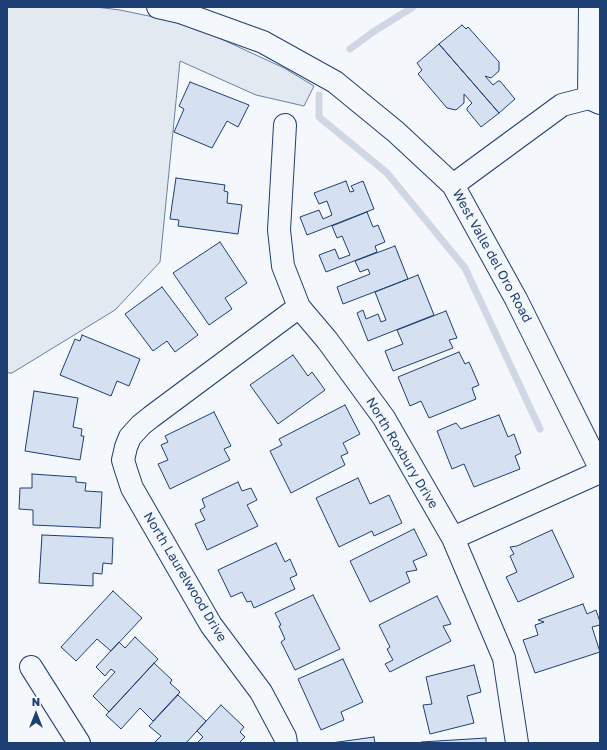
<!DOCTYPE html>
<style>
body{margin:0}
#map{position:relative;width:607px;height:750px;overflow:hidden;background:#f4f7fb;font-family:"Golos Text",sans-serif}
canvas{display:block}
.frame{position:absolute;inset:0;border:8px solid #1d3f73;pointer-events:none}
.north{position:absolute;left:16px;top:694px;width:40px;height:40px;-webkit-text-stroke:3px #f4f7fb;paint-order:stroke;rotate:0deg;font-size:11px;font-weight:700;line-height:16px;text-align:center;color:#1d3f73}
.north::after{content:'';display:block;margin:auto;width:14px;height:18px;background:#1d3f73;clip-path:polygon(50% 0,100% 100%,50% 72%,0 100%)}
</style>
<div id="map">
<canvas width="607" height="750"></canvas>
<div class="frame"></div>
<div class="north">N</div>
</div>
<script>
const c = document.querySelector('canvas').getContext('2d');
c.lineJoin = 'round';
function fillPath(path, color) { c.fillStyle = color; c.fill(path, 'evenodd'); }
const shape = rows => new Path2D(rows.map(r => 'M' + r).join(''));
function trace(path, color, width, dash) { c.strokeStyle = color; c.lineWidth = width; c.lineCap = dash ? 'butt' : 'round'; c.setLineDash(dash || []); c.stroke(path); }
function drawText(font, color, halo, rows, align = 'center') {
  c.font = font + ' "Golos Text",sans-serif'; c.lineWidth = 3; c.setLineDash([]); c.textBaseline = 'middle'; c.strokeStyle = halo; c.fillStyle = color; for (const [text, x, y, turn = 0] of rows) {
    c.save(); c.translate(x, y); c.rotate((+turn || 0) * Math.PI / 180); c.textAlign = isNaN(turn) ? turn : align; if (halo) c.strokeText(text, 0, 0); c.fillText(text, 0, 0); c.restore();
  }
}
const green = shape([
 [7,7,96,7,120,10,173,21,217,37,284,68,314,86,304,106,256,95,180,61,160,262,115,310,12,373,7,373,7,7]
]);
const stream = shape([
 [350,49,373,32,413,7],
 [319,95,319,117,387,173,465,268,540,429]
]);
const building = shape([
 [462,25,466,29,468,27,499,62,499,71,491,78,485,76,493,85,498,81,500,81,515,99,499,113,439,44,462,25],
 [439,44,499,113,481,127,467,110,467,108,472,103,464,94,464,103,456,110,447,108,418,74,422,70,417,63,439,44],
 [190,82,249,105,238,127,227,121,212,148,174,132,184,109,179,106,190,82],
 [176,178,225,185,224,191,228,192,227,203,242,205,238,234,178,226,179,220,170,219,176,178],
 [346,181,350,192,354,191,351,186,363,181,374,209,307,235,300,217,319,210,323,219,332,215,327,201,319,204,314,193,346,181],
 [367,212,373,227,378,225,385,242,375,246,377,252,326,272,319,255,335,249,339,259,350,255,342,236,337,238,332,226,367,212],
 [220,242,247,283,225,298,232,309,209,325,173,273,220,242],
 [395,246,408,279,343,304,337,287,370,274,368,269,360,272,355,261,395,246],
 [418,275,434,315,368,341,357,313,363,310,366,319,378,314,381,322,386,320,375,292,418,275],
 [162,287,198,335,175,352,167,341,153,351,125,314,162,287],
 [446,311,457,338,449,340,453,348,393,371,385,351,403,344,397,330,446,311],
 [82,335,140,359,129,386,117,381,111,396,60,375,75,339,80,341,82,335],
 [459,352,465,364,469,362,479,385,472,388,476,399,429,418,421,401,410,406,398,377,459,352],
 [293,355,308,376,312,372,325,390,278,424,250,385,293,355],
 [34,391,78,398,73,427,82,429,81,436,84,436,80,460,25,451,34,391],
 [345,405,360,434,343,443,348,453,341,456,345,465,291,493,270,451,282,445,279,439,345,405],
 [214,412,231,446,224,449,230,460,170,489,158,464,168,460,161,445,168,442,165,436,214,412],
 [499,415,508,437,514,434,521,453,515,456,520,469,474,487,464,464,452,469,437,431,456,423,461,429,499,415],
 [32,474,76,477,76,482,86,483,85,491,102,492,100,528,33,525,33,510,19,509,20,488,32,488,32,474],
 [358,478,370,504,389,495,402,523,374,536,372,531,339,547,316,498,358,478],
 [238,482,242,491,251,488,257,500,247,505,258,526,207,550,195,524,205,520,200,510,205,507,202,499,238,482],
 [414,529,427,555,413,561,417,570,406,572,410,582,370,602,350,561,414,529],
 [552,530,574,577,518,602,506,577,517,572,510,556,514,554,510,547,517,546,552,530],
 [42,535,113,538,112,564,103,563,102,574,93,573,93,586,39,583,42,535],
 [276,543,285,562,290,559,297,575,290,578,295,589,254,608,251,601,247,602,242,592,231,597,218,570,276,543],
 [113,591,142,618,111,651,97,639,76,661,61,647,113,591],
 [313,595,340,649,295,670,281,642,285,639,279,626,281,625,275,613,313,595],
 [437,596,451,624,443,626,451,641,390,672,385,664,393,660,387,649,390,647,379,625,437,596],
 [583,604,587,614,596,610,600,622,600,625,592,627,600,652,535,673,523,640,538,635,535,625,544,622,538,620,583,604],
 [135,637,158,659,109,712,93,696,115,672,111,669,105,676,96,667,119,642,125,648,135,637],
 [343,659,363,702,341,712,344,720,321,730,298,679,343,659],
 [154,663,172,680,170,683,180,692,153,721,140,708,121,729,106,715,154,663],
 [474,665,481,692,467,696,474,723,430,734,423,705,432,704,426,677,474,665],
 [178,695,206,721,186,743,154,743,161,736,149,726,178,695],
 [221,705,244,727,240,732,245,737,239,743,197,743,203,737,197,731,221,705],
 [374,737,375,743,331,743,374,737],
 [486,738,486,743,421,743,421,742,486,738]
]);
const minor = shape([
 [158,7,180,12,263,42,335,82,396,132,453,185,516,299,600,468],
 [589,98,590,7],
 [285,125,279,230,283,266,299,307,327,340,384,418,453,538,504,658,517,743],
 [453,185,562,105,589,98,600,103],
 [453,538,600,472],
 [31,667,79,743],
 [286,743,285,737,261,692,211,625,132,488,126,470,123,460,126,447,130,437,141,425,151,417,299,307]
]);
const streetNames = [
 ["West Valle del Oro Road",492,256,61],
 ["North Roxbury Drive",402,453,59],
 ["North Laurelwood Drive",185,577,59]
];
fillPath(green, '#e3e9f0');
trace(green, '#687fa3', 1);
trace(stream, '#cfd7e4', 7);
fillPath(building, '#d5e0f0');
trace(building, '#1d3f73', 1);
trace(minor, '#1d3f73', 24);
trace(minor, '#f4f7fb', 22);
drawText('13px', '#1d3f73', '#f4f7fb', streetNames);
</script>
